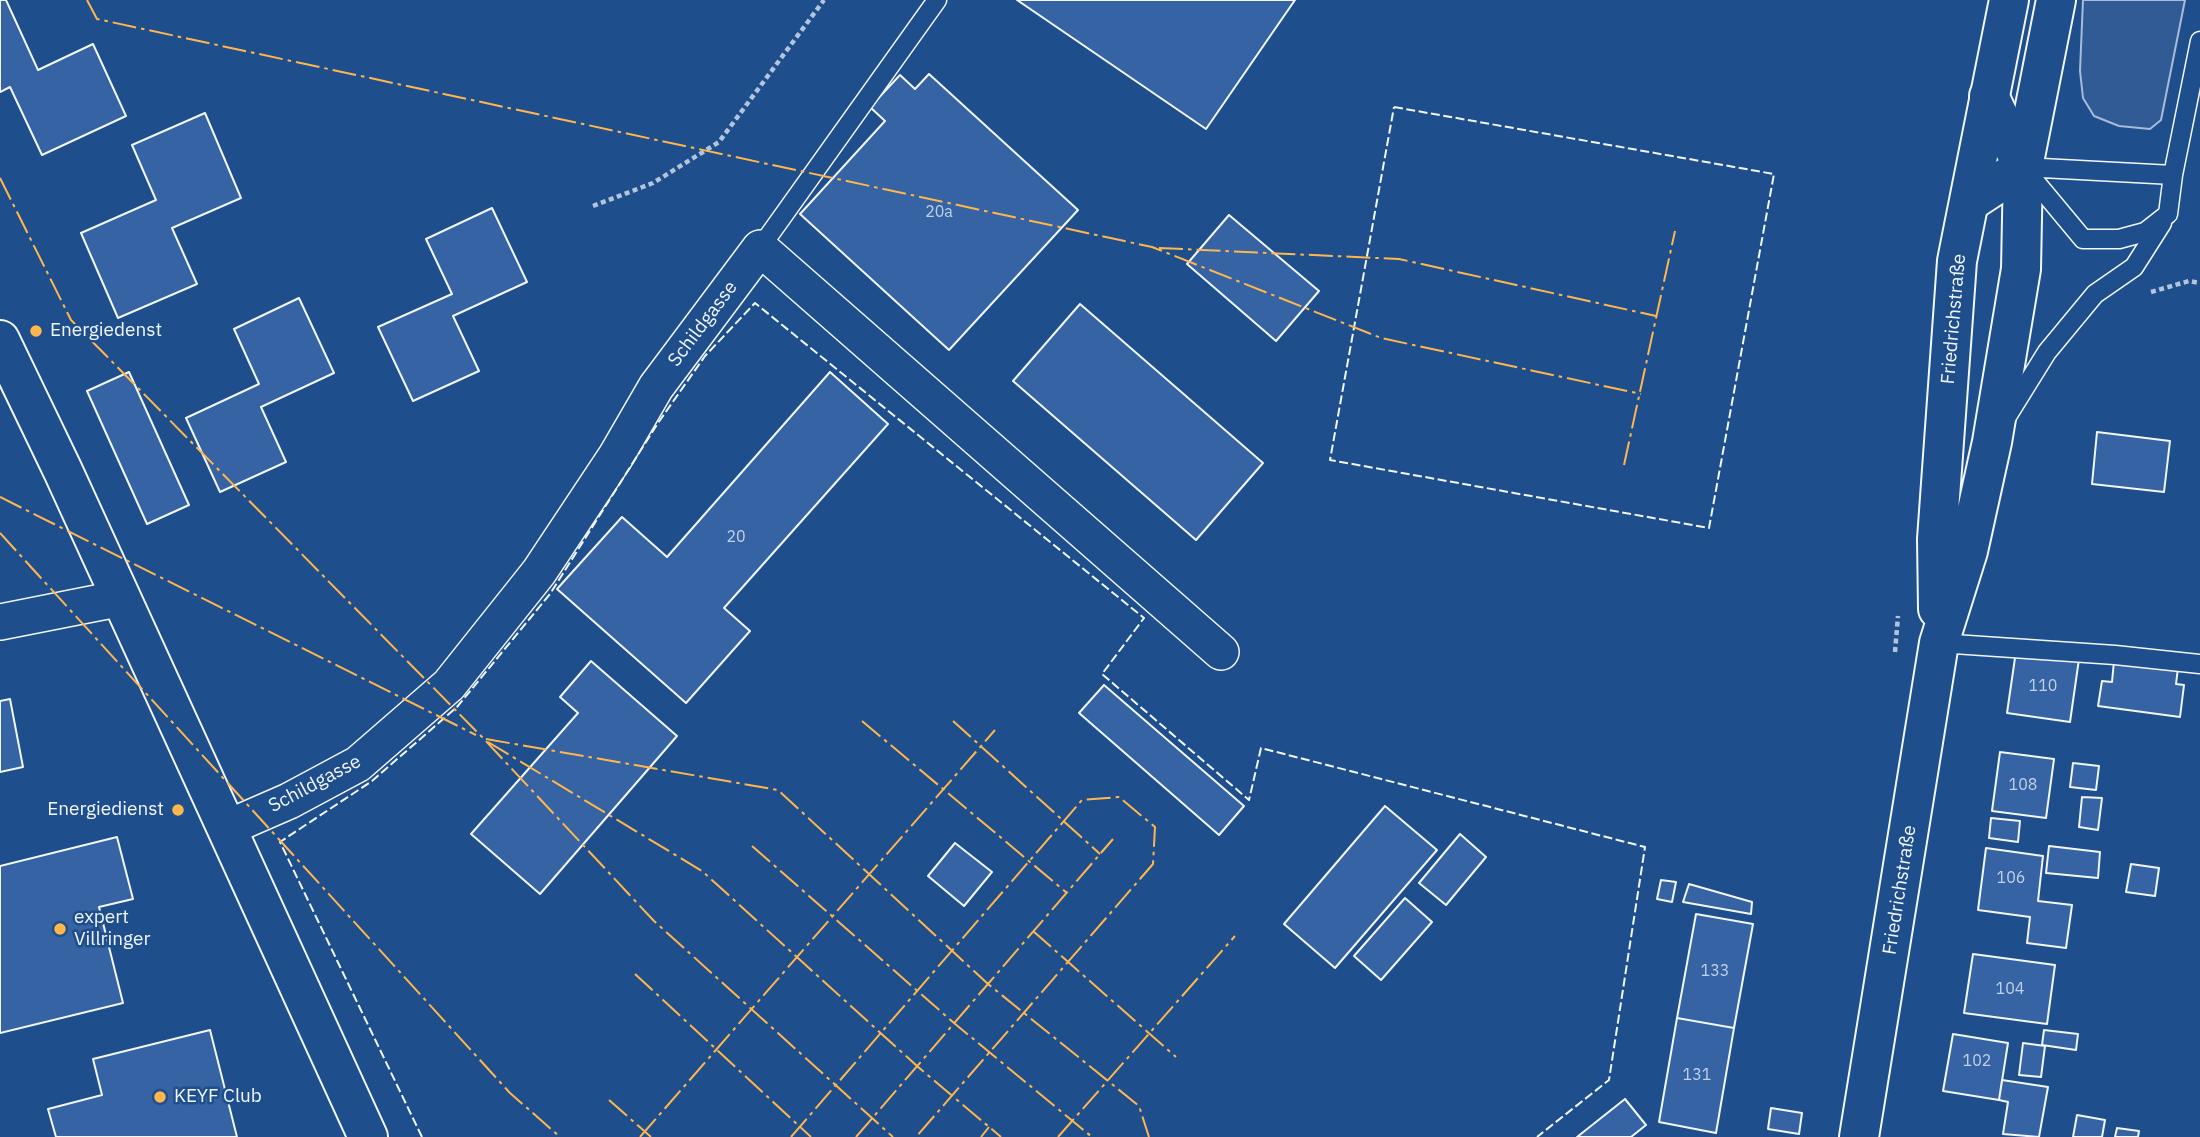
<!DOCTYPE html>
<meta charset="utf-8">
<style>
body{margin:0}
canvas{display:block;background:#1f4e8c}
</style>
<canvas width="2200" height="1137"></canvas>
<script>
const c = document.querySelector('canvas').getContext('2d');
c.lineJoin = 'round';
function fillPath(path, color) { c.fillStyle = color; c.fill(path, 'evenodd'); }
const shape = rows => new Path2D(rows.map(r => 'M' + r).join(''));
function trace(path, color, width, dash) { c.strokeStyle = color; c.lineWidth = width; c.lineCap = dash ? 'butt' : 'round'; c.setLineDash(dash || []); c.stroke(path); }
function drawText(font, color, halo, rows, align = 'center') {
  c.font = font + ' "IBM Plex Sans",sans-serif'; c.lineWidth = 5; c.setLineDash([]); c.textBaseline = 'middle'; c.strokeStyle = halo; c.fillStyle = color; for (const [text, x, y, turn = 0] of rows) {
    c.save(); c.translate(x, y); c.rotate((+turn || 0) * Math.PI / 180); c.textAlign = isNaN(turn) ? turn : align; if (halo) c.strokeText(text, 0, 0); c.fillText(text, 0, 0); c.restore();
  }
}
const built = shape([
 [2083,0,2185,0,2161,120,2150,129,2119,126,2094,116,2083,98,2080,71,2083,0]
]);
const building = shape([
 [0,0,6,0,38,70,93,44,126,116,42,155,10,87,0,92,0,0],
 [1017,0,1295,0,1206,129,1017,0],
 [929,74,1078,210,949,350,800,214,885,121,870,107,900,75,915,89,929,74],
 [205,113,241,198,172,228,197,284,118,318,81,233,156,200,132,145,205,113],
 [492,208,527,282,453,316,479,371,413,401,378,327,452,294,426,239,492,208],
 [1229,215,1319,291,1276,341,1187,264,1229,215],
 [299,298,334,373,261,407,286,462,220,492,186,418,259,384,234,329,299,298],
 [1080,304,1263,463,1196,540,1013,381,1080,304],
 [129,372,189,505,147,524,87,391,129,372],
 [830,372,888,424,724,608,750,631,686,703,557,589,622,517,667,557,830,372],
 [2097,432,2170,441,2164,492,2092,484,2097,432],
 [2016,651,2079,659,2070,722,2007,713,2016,651],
 [591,661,677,736,540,894,471,834,578,713,560,697,591,661],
 [2114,661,2178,668,2176,684,2184,685,2180,717,2098,706,2102,681,2112,682,2114,661],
 [1104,685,1244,806,1219,835,1079,713,1104,685],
 [10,699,23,767,0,772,0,701,10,699],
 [2000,752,2054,759,2046,818,1992,811,2000,752],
 [2073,763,2099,766,2096,790,2070,787,2073,763],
 [2082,797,2102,798,2098,830,2079,827,2082,797],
 [1385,806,1437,850,1335,968,1284,924,1385,806],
 [1991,818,2020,821,2018,842,1989,838,1991,818],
 [1460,834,1486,857,1446,905,1419,883,1460,834],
 [117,837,133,899,99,907,123,1003,0,1033,0,866,117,837],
 [955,843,992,872,964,906,928,876,955,843],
 [2049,846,2100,852,2098,878,2046,873,2049,846],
 [1986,848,2043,856,2038,901,2072,905,2066,948,2027,943,2030,917,1978,910,1986,848],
 [2131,864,2159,868,2155,896,2126,892,2131,864],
 [1661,880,1676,882,1672,902,1657,899,1661,880],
 [1689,884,1752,902,1751,914,1683,902,1689,884],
 [1405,898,1432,922,1381,980,1354,956,1405,898],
 [1696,914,1753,924,1734,1028,1677,1018,1696,914],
 [1973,954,2055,965,2047,1024,1964,1013,1973,954],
 [1677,1018,1734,1028,1716,1133,1659,1122,1677,1018],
 [210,1030,237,1137,56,1137,48,1109,102,1095,93,1059,210,1030],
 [2044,1030,2078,1034,2076,1050,2042,1045,2044,1030],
 [1953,1034,2008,1043,1999,1100,1943,1091,1953,1034],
 [2023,1043,2045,1046,2041,1077,2019,1075,2023,1043],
 [2002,1080,2048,1087,2039,1137,2003,1134,2008,1102,1999,1100,2002,1080],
 [1625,1099,1646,1125,1631,1137,1577,1137,1625,1099],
 [1771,1108,1802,1113,1799,1134,1768,1129,1771,1108],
 [2077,1115,2105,1120,2102,1137,2073,1137,2077,1115],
 [2117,1128,2139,1131,2138,1137,2115,1137,2117,1128]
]);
const path = shape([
 [593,206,653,183,719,142,824,0],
 [2151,292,2189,281,2200,283],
 [1895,652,1898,616]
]);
const lane = shape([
 [2023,167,2173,175],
 [2028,173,2083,239,2119,239,2145,232,2168,214,2173,175,2200,41],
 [760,248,937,0],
 [2006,418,2047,352,2095,294,2134,267,2162,223],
 [1939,643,2115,655,2200,664]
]);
const street = shape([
 [0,622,122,598],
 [227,828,289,801,358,764,449,685,539,572,616,456,656,387,760,248,1221,652]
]);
const secondary = shape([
 [1971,201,2023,167,1989,96],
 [0,340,63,471,368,1137]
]);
const primary = shape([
 [1938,609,1937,539,1957,261,2009,0],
 [1859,1137,1939,643,1968,551,1992,442,2021,269,2023,167,2056,0]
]);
const fence = shape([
 [1394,107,1774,174,1709,528,1330,460,1394,107],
 [422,1137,280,842,372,781,457,707,550,594,658,423,705,356,755,303,1144,618,1102,674,1249,800,1261,748,1645,847,1609,1080,1537,1137]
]);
const power = shape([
 [87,0,97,19,1152,247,1381,338,1641,394],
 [0,178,71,320,483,738,654,921,893,1137],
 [1159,248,1399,259,1656,316],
 [1624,465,1675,231],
 [0,497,476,735],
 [0,533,510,1093,560,1137],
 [862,721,1067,893],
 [953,721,1100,854],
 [486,739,778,790,988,984,1139,1106,1149,1137],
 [488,742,702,871,917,1066,1001,1137],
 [752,846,954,1023,1092,1137],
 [1033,931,1176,1057],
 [635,974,811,1137],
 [609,1100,651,1137],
 [640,1137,995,730],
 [791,1137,1082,800,1119,797,1155,827,1153,864,916,1137],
 [856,1137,1113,839],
 [981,1137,989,1127],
 [1058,1137,1235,936]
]);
const markers = [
 [36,331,7,"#ffb74d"],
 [178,810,7,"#ffb74d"],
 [60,929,7,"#ffb74d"],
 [160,1097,7,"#ffb74d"]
];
const numberNames = [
 ["20a",939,212],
 ["20",736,537],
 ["110",2043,686],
 ["108",2023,785],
 ["106",2011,878],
 ["133",1715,971],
 ["104",2010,989],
 ["102",1977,1061],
 ["131",1697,1075]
];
const streetNames = [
 ["Friedrichstraße",1954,319,-85],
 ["Schildgasse",703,324,-53],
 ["Schildgasse",315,784,-28],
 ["Friedrichstraße",1900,890,-81]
];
const poiNames = [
 ["Energiedenst",50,331],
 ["Energiedienst",164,810,"right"],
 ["expert",74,918],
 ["Villringer",74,940],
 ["KEYF Club",174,1097]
];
fillPath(built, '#305b95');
trace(built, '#a8bbd7', 2);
fillPath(building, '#3563a3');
trace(building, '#f2f6ff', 2);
trace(lane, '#f2f6ff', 21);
trace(street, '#f2f6ff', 38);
trace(secondary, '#f2f6ff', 42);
trace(primary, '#f2f6ff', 42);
trace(path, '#b3c4dc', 4.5, [5, 3.5]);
trace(lane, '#1f4e8c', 18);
trace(street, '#1f4e8c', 35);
trace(secondary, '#1f4e8c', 38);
trace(primary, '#1f4e8c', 38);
trace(fence, '#f2f6ff', 2, [9, 3.5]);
trace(power, '#ffb74d', 2, [24, 5, 3.5, 5]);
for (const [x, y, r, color] of markers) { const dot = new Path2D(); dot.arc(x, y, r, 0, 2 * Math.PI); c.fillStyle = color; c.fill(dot); trace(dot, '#1f4e8c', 2.5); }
drawText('16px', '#c3d1e8', null, numberNames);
drawText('19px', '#f2f6ff', '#1f4e8c', streetNames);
drawText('19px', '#f2f6ff', '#1f4e8c', poiNames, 'left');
</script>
